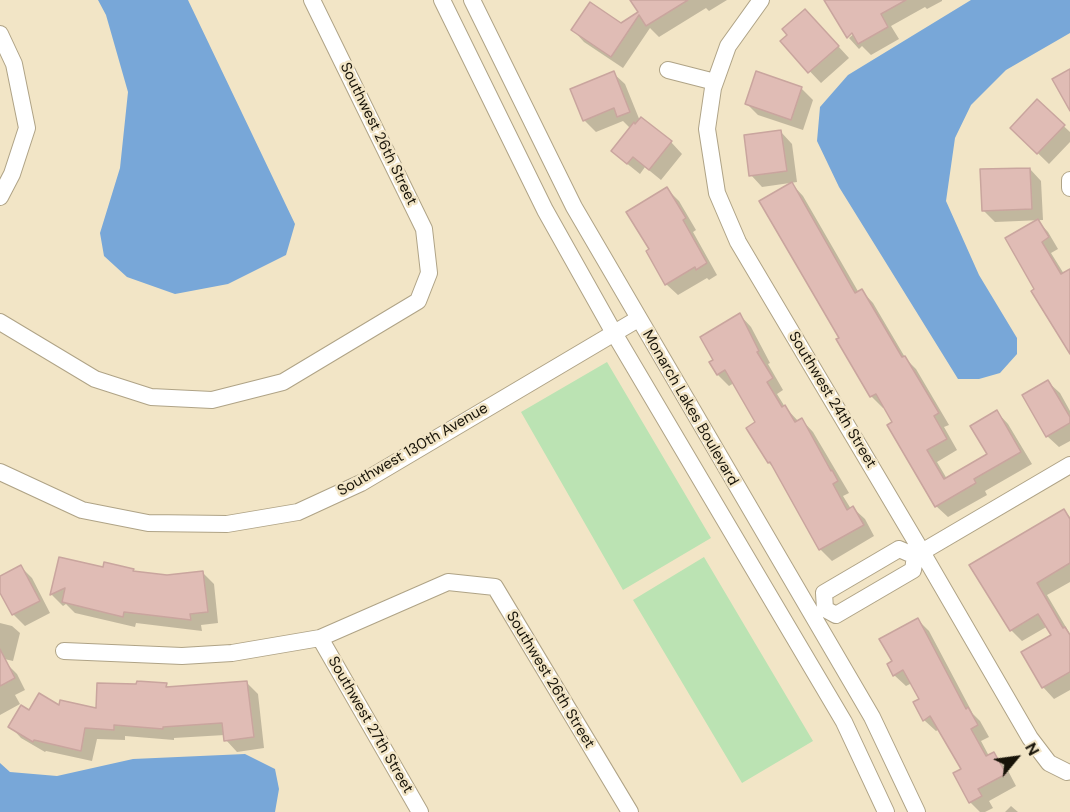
<!DOCTYPE html>
<style>
body{margin:0}
#map{position:relative;width:1070px;height:812px;overflow:hidden;background:#f2e5c6;font-family:"DM Sans",sans-serif}
canvas{display:block}
.north{position:absolute;left:986px;top:728px;width:60px;height:60px;-webkit-text-stroke:4px #f2e5c6;paint-order:stroke;rotate:61deg;font-size:16px;font-weight:700;line-height:24px;text-align:center;color:#171308}
.north::after{content:'';display:block;margin:auto;width:21px;height:27px;background:#171308;clip-path:polygon(50% 0,100% 100%,50% 72%,0 100%)}
</style>
<div id="map">
<canvas width="1070" height="812"></canvas>
<div class="north">N</div>
</div>
<script>
const c = document.querySelector('canvas').getContext('2d');
c.lineJoin = 'round';
function fillPath(path, color) { c.fillStyle = color; c.fill(path, 'evenodd'); }
const shape = rows => new Path2D(rows.map(r => 'M' + r).join(''));
function trace(path, color, width, dash) { c.strokeStyle = color; c.lineWidth = width; c.lineCap = dash ? 'butt' : 'round'; c.setLineDash(dash || []); c.stroke(path); }
function drawText(font, color, halo, rows, align = 'center') {
  c.font = font + ' "DM Sans",sans-serif'; c.lineWidth = 5; c.setLineDash([]); c.textBaseline = 'middle'; c.strokeStyle = halo; c.fillStyle = color; for (const [text, x, y, turn = 0] of rows) {
    c.save(); c.translate(x, y); c.rotate((+turn || 0) * Math.PI / 180); c.textAlign = isNaN(turn) ? turn : align; if (halo) c.strokeText(text, 0, 0); c.fillText(text, 0, 0); c.restore();
  }
}
const green = shape([
 [607,362,711,538,623,590,521,412],
 [704,557,813,741,742,783,633,600]
]);
const water = shape([
 [98,0,188,0,295,224,286,255,228,284,175,294,127,277,104,256,100,233,120,168,128,92,106,15],
 [971,0,1070,0,1070,33,1006,70,971,105,955,138,946,201,979,275,1017,338,1017,354,1000,373,979,379,958,379,839,187,817,141,820,107,848,75],
 [245,754,275,769,279,789,275,812,0,812,0,763,10,772,57,776,133,759]
]);
const shadow = shape([
 [632,0,727,0,709,11,706,8,659,37,650,28,623,68,584,42,573,30,621,25,640,13],
 [826,0,942,0,942,1,927,9,925,7,891,26,899,39,871,55,862,46,859,49,849,38,859,29,849,34,848,37],
 [816,22,849,58,821,83,782,42],
 [613,73,625,84,640,121,671,142,682,154,661,180,645,167,640,174,625,162,631,129,623,121,596,132,584,120],
 [801,88,813,100,803,130,758,115,746,103],
 [1037,101,1070,132,1070,142,1049,164,1012,128],
 [781,132,792,144,797,182,762,187,751,175],
 [1030,169,1041,181,1043,220,995,222,983,210],
 [792,184,803,196,859,293,862,291,873,303,906,359,916,369,949,425,944,427,957,450,937,462,947,479,989,455,997,412,1008,424,1032,464,985,491,987,495,948,517,936,506,885,407,883,408,871,396,838,340,841,338],
 [667,189,679,201,696,230,693,232,717,275,709,280,707,278,678,295,666,284,651,250],
 [1038,221,1048,232,1058,249,1051,253,1064,274,1070,274,1070,351,1036,289],
 [740,315,751,327,770,363,768,364,783,390,777,394,785,407,799,422,802,420,813,432,849,493,843,496,851,509,853,508,865,519,874,536,832,561,820,549,775,469,769,463,757,423,734,383,729,386,718,375,711,363,715,361],
 [1048,382,1060,393,1070,411,1070,441,1059,447,1047,436],
 [1064,511,1070,517,1070,582,1047,595,1070,634,1070,690,1054,699,1043,687,1053,635,1048,626,1022,641,1011,630],
 [60,559,104,569,133,570,136,573,167,577,203,573,214,584,218,623,201,625,202,631,136,623,135,627,75,613,66,604,63,606,52,595],
 [21,567,32,578,50,613,25,626,13,614,0,590,0,578],
 [918,620,929,631,973,714,980,721,989,737,981,741,989,756,994,754,1005,765,1016,786,989,801,993,808,985,812,980,812,970,802,963,770,940,729,936,731,924,720,921,700,912,683,906,686,894,675,894,662],
 [0,623,12,626,20,633,13,661,0,658],
 [6,663,17,674,25,690,15,695,20,704,0,715,0,666],
 [246,682,258,694,264,748,237,752,226,740,225,735,174,738,174,740,125,736,125,740,97,739,92,761,46,751,45,752,21,738,10,726,29,712,60,708,98,710,166,685,170,688],
 [1011,806,1018,812,1005,812]
]);
const building = shape([
 [630,0,688,0,646,26,639,15,611,57,571,30,590,2,621,23,638,12,630,0],
 [824,0,906,0,881,14,888,27,858,44,852,33,847,38,824,0],
 [805,9,839,46,808,73,780,41,787,35,782,29,805,9],
 [1070,69,1070,111,1052,79,1070,69],
 [614,71,630,112,617,117,614,108,583,121,570,89,614,71],
 [756,71,802,87,791,120,745,104,756,71],
 [1037,99,1065,125,1037,154,1010,128,1037,99],
 [641,117,672,141,649,170,633,157,627,164,611,151,634,122,635,124,641,117],
 [781,130,787,171,749,176,744,135,781,130],
 [1030,168,1032,209,982,211,980,169,1030,168],
 [792,182,855,293,862,289,902,357,905,356,939,413,934,416,947,439,927,450,944,479,987,454,970,426,997,410,1021,452,974,479,976,483,935,507,887,425,892,422,876,394,870,397,836,339,839,338,759,201,792,182],
 [667,187,686,218,683,220,707,263,696,270,695,267,665,285,646,251,649,249,626,212,667,187],
 [1038,219,1049,237,1042,242,1061,274,1070,269,1070,354,1031,291,1034,289,1005,238,1038,219],
 [740,313,759,351,757,352,773,378,767,382,782,407,785,405,795,422,802,418,831,471,832,470,838,481,833,484,847,510,853,506,864,525,819,550,770,462,768,463,746,428,755,422,725,370,717,375,709,362,713,360,700,337,740,313],
 [1048,380,1070,417,1070,423,1046,437,1022,395,1048,380],
 [1064,509,1070,519,1070,563,1037,583,1063,628,1065,627,1070,635,1070,672,1042,688,1021,652,1051,635,1038,614,1010,631,969,565,1064,509],
 [59,557,103,567,104,562,134,569,133,571,167,575,203,571,208,612,190,614,191,620,124,612,123,617,62,602,65,588,50,595,59,557],
 [21,565,40,601,12,615,0,593,0,576,21,565],
 [918,618,966,709,968,707,978,725,971,729,986,756,994,752,1006,774,978,789,982,796,969,803,953,773,961,769,930,716,923,721,913,702,919,699,903,670,893,676,887,664,892,661,879,639,918,618],
 [0,649,15,678,0,686,0,649],
 [137,681,167,683,166,687,247,681,254,737,224,741,222,723,163,727,163,729,114,725,114,730,85,728,81,751,34,740,33,742,8,727,21,705,29,710,39,693,59,705,60,700,96,708,97,683,136,684,137,681]
]);
const minor = shape([
 [442,0,545,210,614,333,844,722,886,812],
 [472,0,574,207,872,717,917,812],
 [761,0,728,46,713,88,707,129,717,193,738,242,922,552,1030,738,1049,763,1067,772],
 [0,34,14,64,27,128,12,174,0,197],
 [668,70,715,82],
 [1070,180,1070,188],
 [0,322,95,379,151,397,212,400,283,382,418,301,429,273,424,229,312,0],
 [0,472,82,510,148,523,227,524,298,512,361,483,638,319],
 [899,549,915,556,913,570,836,615,825,609,824,593,899,549],
 [915,556,1070,465],
 [320,638,420,812],
 [64,651,182,656,232,653,320,638,448,582,495,587,630,812]
]);
const streetNames = [
 ["Southwest 26th Street",378,134,64],
 ["Southwest 24th Street",832,400,59],
 ["Monarch Lakes Boulevard",690,408,60],
 ["Southwest 130th Avenue",413,450,-30],
 ["Southwest 26th Street",550,680,59],
 ["Southwest 27th Street",370,725,60]
];
fillPath(green, '#bbe3b3');
fillPath(water, '#78a7d8');
fillPath(shadow, '#0003');
fillPath(building, '#e0bcb5');
trace(building, '#c9a59e', 1.5);
trace(minor, '#afa386', 18);
trace(minor, '#fff', 16);
drawText('15px', '#171308', '#f2e5c6', streetNames);
</script>
